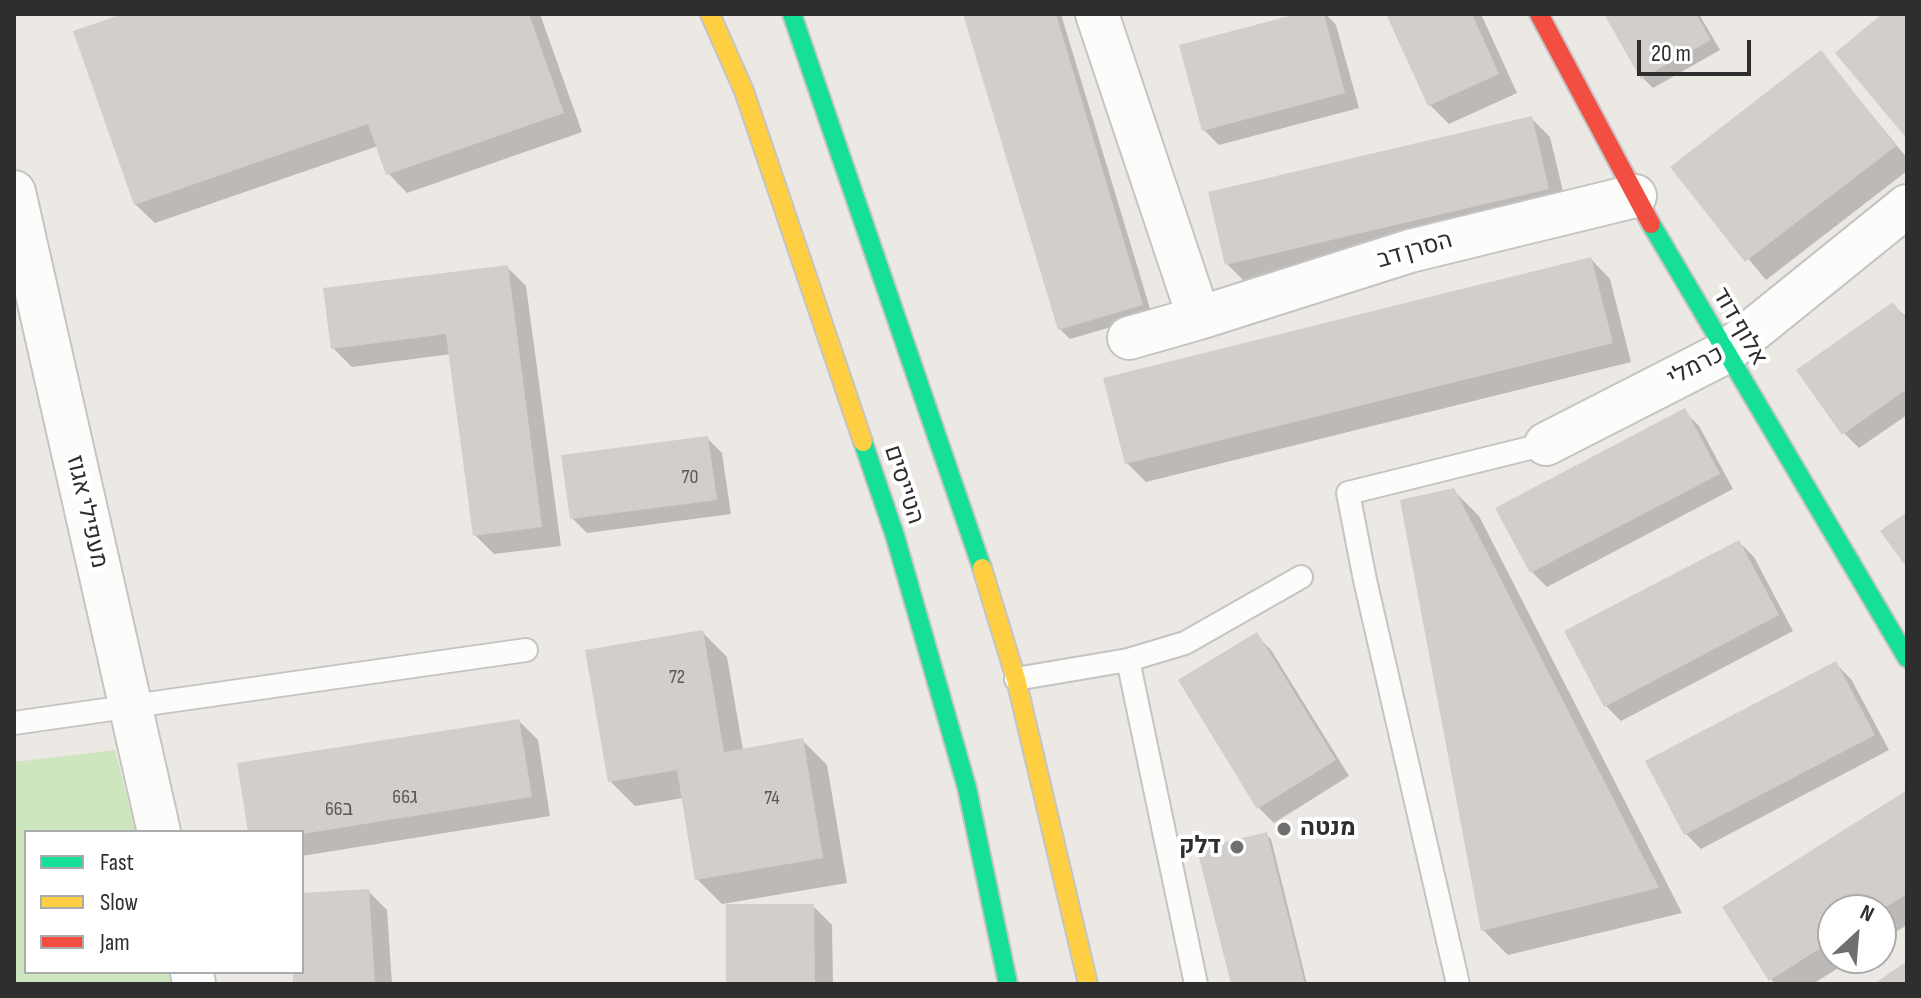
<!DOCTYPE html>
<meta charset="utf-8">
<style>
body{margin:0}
#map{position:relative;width:1921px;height:998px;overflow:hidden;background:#ece8e4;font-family:"Sofia Sans Condensed",sans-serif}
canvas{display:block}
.frame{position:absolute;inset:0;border:16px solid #2e2e2e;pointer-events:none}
.legend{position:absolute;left:24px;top:830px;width:280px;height:144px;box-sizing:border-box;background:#fff;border:2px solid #ababab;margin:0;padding:10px 14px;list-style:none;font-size:24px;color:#2e2e2e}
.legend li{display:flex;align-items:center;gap:16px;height:40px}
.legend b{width:40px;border:2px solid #ababab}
.north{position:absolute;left:1817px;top:894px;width:80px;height:80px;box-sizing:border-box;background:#fff;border:2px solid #ababab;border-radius:50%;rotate:26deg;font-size:22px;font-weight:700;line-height:32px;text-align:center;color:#2e2e2e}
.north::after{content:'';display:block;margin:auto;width:28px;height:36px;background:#706f6e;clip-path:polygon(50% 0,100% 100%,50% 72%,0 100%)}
.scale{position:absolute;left:1637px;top:40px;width:114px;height:36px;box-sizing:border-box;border:4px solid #2e2e2e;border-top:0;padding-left:10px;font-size:24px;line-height:28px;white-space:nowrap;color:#2e2e2e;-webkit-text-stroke:6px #fff;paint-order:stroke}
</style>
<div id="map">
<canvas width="1921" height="998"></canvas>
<div class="frame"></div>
<ul class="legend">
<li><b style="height:10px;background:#16e098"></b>Fast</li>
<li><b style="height:10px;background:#ffcf43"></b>Slow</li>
<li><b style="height:10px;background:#f24e42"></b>Jam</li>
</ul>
<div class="north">N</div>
<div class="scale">20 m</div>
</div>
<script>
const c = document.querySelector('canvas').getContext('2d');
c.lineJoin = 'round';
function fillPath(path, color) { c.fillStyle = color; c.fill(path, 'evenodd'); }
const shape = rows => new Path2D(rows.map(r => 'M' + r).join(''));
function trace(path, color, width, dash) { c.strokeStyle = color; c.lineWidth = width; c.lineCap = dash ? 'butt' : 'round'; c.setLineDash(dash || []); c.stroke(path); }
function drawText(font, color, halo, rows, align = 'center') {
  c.font = font + ' "Sofia Sans Condensed",Heebo,sans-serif'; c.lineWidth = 8; c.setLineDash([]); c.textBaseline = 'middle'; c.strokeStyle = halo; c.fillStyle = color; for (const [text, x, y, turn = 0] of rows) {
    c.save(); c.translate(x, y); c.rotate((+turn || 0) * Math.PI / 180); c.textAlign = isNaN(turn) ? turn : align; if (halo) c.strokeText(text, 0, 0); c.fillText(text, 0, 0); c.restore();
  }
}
const green = shape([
 [115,750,136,832,26,832,26,972,172,972,175,984,14,984,14,762]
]);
const shadow = shape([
 [129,14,540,14,582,132,407,193,388,173,378,146,155,223,135,204],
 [965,14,1061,14,1152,315,1070,339,1060,329],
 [1304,14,1326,14,1336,25,1359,108,1219,145,1204,130],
 [1388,14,1481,14,1517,93,1449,124,1430,105],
 [1606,14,1699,14,1720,50,1653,88,1643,78],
 [1821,53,1907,158,1907,171,1766,280,1673,167],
 [1531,118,1550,137,1567,208,1246,283,1227,264],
 [1591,259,1610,279,1631,362,1146,482,1127,463],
 [507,267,526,286,561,546,494,554,475,535,451,354,352,367,333,348],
 [1893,304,1907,318,1907,415,1859,448,1844,433],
 [1684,411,1699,426,1733,489,1547,587,1532,572],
 [707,438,722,453,731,514,587,533,572,518],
 [1454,491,1479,516,1682,913,1508,955,1483,930],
 [1739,542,1754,557,1793,631,1621,721,1606,706],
 [702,632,727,657,743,750,802,740,827,765,847,883,722,904,697,879,683,798,635,806,610,781],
 [1256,635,1271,650,1349,776,1274,823,1259,808],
 [1836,664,1851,679,1889,750,1701,849,1686,834,1648,762],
 [519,721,538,740,550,816,302,856,302,832],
 [1907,793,1907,925,1881,941,1881,910,1833,910,1833,958,1854,958,1813,984,1775,984,1771,979],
 [1266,834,1271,839,1307,984,1233,984],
 [368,891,387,910,392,984,295,984,295,972,302,972,302,895],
 [813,906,832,925,833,984,728,984]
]);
const building = shape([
 [123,14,529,14,564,113,386,175,368,124,134,205,73,31],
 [963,14,1056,14,1143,305,1058,330],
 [1297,14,1324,14,1345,93,1202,131,1179,45],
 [1386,14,1472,14,1499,74,1428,106],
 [1604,14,1696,14,1711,40,1641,79],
 [1882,14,1907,14,1907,139,1835,53],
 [1821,50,1896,146,1745,262,1670,167],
 [1532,116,1549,189,1225,265,1208,192],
 [1591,257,1613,343,1125,464,1103,378],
 [508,265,542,527,473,536,446,334,331,349,323,288],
 [1893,302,1907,321,1907,389,1842,435,1796,370],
 [1685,408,1720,474,1530,573,1495,508],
 [708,436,717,500,570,519,561,455],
 [1454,488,1659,888,1481,931,1400,500],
 [1907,512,1907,568,1880,531],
 [1739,540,1779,615,1604,707,1564,631],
 [703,630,724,752,803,738,823,858,695,880,677,770,608,782,585,650],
 [1257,632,1336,760,1257,809,1178,680],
 [1836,661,1875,735,1684,835,1645,761],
 [519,719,532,797,302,834,248,832,237,763],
 [1907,790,1907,894,1881,910,1833,910,1833,940,1769,981,1722,907],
 [1267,832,1305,984,1231,984,1197,849],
 [369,889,375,984,293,984,293,972,302,972,302,893],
 [726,904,814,904,815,984,726,984],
 [1907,961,1907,984,1874,984]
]);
const lane = shape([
 [1128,660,1196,984],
 [1016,679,1128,660,1185,643,1301,577],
 [14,723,526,650],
 [1458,984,1365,580,1348,493,1546,444]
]);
const street = shape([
 [1097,14,1199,318,1410,251,1635,196],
 [14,192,159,832],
 [1129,338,1199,318],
 [1546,444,1726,352,1907,206],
 [192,972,194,984]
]);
const fast = shape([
 [792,14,982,568],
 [1651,224,1907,658],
 [863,442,895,536,967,788,1008,984]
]);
const slow = shape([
 [710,14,744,91,863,442],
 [982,568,1016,679,1088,984]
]);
const jam = shape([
 [1539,14,1651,224]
]);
const markers = [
 [1284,829,8,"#706f6e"],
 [1237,847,8,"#706f6e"]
];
const numberNames = [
 ["70",690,478],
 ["72",677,678],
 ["66ג",405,798],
 ["74",772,799],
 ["66ב",339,810]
];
const streetNames = [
 ["הסרן דב",1415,251,-16],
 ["אלוף דוד",1739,327,60],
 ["כרמלי",1696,367,-28],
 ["הטייסים",903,485,72],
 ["מעפילי אגוז",86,512,77]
];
const poiNames = [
 ["מנטה",1300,829],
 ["דלק",1221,847,"right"]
];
fillPath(green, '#cee6be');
fillPath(shadow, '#0003');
fillPath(building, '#d1cecb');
trace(lane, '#c5c4c5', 26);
trace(street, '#c5c4c5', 46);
trace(fast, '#c5c4c5', 22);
trace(slow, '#c5c4c5', 22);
trace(jam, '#c5c4c5', 22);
trace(lane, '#fcfcfb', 22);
trace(street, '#fcfcfb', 42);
trace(fast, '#16e098', 18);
trace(slow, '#ffcf43', 18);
trace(jam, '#f24e42', 18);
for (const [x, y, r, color] of markers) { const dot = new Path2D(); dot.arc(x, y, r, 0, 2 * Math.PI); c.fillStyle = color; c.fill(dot); trace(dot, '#fff', 3); }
drawText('20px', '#585857', null, numberNames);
drawText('24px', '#2e2e2e', '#fff', streetNames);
drawText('bold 24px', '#2e2e2e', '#fff', poiNames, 'left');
</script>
